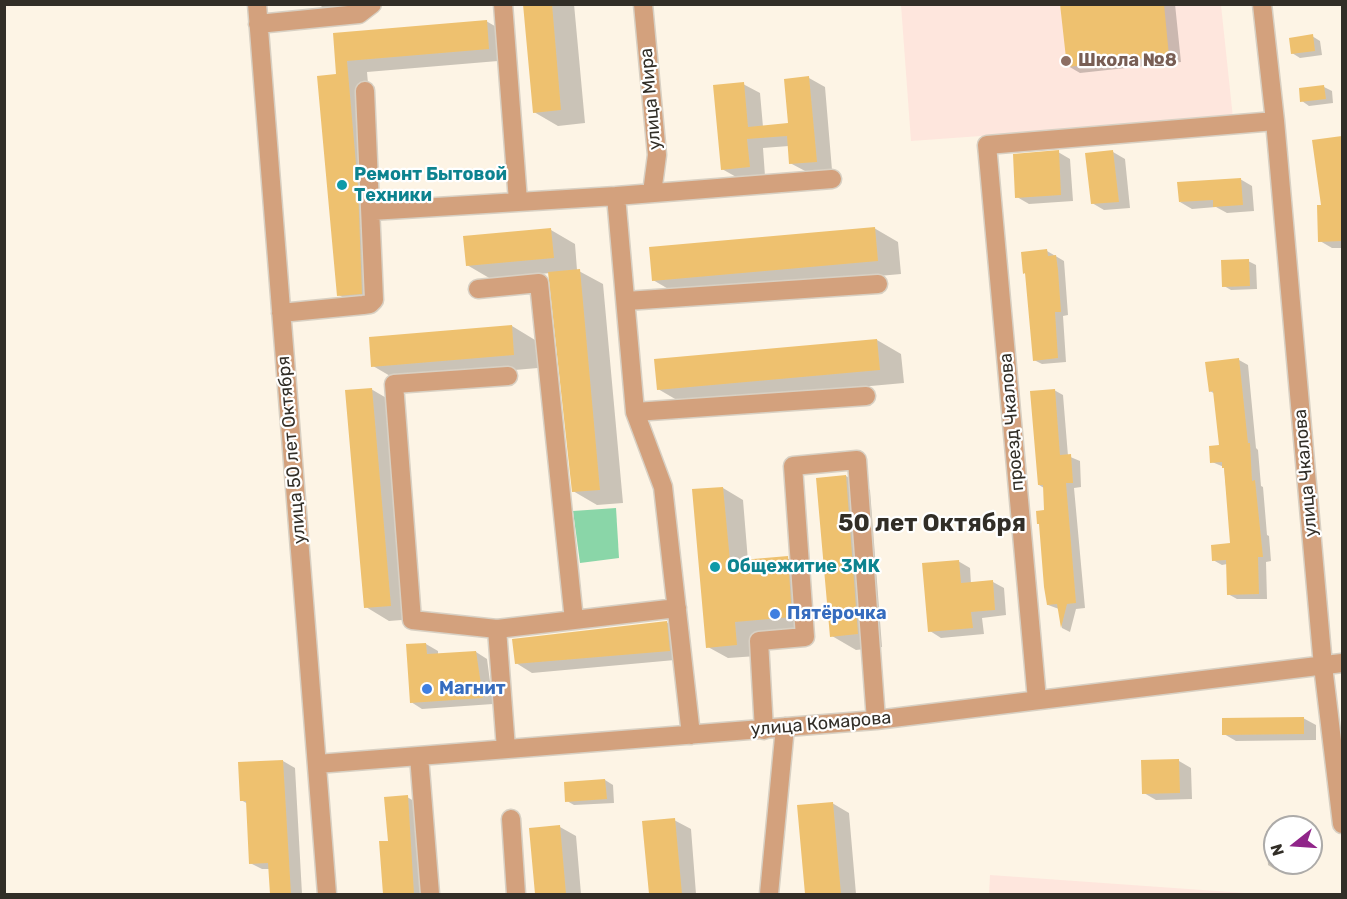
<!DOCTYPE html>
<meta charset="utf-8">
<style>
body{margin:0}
#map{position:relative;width:1347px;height:899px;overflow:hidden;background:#fdf4e5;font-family:Rubik,sans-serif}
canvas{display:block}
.frame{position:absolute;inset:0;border:6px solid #322e27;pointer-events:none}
.north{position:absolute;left:1263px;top:815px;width:60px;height:60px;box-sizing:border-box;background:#fff;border:2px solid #adaba9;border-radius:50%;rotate:253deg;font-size:16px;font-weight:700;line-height:24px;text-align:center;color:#322e27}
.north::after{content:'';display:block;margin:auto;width:21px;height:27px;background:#902589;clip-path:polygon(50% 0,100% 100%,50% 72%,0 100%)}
</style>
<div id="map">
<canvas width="1347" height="899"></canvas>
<div class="frame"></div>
<div class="north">N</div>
</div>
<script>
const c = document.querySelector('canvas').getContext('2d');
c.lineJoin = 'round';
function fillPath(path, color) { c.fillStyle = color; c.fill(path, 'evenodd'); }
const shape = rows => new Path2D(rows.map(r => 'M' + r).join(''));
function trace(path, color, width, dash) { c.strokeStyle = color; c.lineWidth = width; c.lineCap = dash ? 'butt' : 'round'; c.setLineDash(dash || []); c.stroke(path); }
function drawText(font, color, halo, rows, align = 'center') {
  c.font = font + ' Rubik,sans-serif'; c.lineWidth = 4.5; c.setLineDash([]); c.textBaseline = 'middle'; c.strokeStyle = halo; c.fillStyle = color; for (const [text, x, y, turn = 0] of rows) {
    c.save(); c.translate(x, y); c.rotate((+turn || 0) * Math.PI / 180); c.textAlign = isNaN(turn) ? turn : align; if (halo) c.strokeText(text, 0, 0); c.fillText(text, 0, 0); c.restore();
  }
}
const education = shape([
 [901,5,1221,5,1233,118,911,141],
 [990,875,1259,894,989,894]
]);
const green = shape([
 [616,508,619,558,580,563,573,511]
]);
const shadow = shape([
 [318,4,374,4,325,9],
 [525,4,574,4,585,123,558,126,534,112],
 [1061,4,1175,4,1181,62,1080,73,1068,66],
 [486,21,507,33,510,60,367,72,378,200,383,305,359,307,339,295,338,76,334,35],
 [1312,36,1320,41,1322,55,1300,58,1292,53],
 [809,78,825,87,832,170,807,172,790,163,789,146,763,148,765,176,738,178,722,169,743,84,760,93,763,127,790,125],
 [1324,87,1332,91,1333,103,1309,106,1302,101],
 [1342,138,1342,248,1332,248,1320,241,1323,206],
 [1058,152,1070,159,1073,201,1029,204,1017,197],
 [1113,152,1125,159,1130,208,1104,210,1092,203],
 [1240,179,1252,186,1254,211,1227,213,1216,207,1192,209,1180,202],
 [874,228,898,242,901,274,677,294,653,280],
 [551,230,575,244,577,270,603,284,623,503,597,505,573,491,550,273,491,279,467,265],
 [1047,251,1064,261,1068,315,1063,316,1066,362,1042,364,1034,360,1027,274,1024,273],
 [1248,261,1256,265,1257,289,1231,290,1224,286],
 [512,326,535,340,538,368,397,380,373,366],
 [877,340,901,354,904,383,682,403,658,389],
 [1239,360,1248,365,1256,448,1258,450,1261,486,1263,487,1267,535,1269,536,1271,561,1266,562,1267,599,1237,599,1228,594,1227,564,1222,565,1213,560,1232,545,1224,467,1212,462,1220,446,1215,394,1210,391],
 [371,389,395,403,414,619,389,621,366,607],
 [1054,390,1063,395,1068,456,1080,461,1081,487,1074,488,1085,608,1076,609,1070,632,1062,628,1059,609,1048,605,1044,488,1039,485],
 [846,476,870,490,882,647,856,650,832,636,818,479],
 [723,488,743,500,748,561,787,558,807,569,812,628,755,633,757,656,728,658,708,647],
 [958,561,970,568,971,584,993,582,1004,588,1006,615,982,618,984,634,941,638,930,631],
 [666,622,683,631,686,659,532,673,516,663],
 [426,644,438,651,438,655,476,652,487,659,493,704,422,709,411,702],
 [1303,718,1316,725,1316,740,1236,741,1224,734],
 [283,761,295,768,302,894,272,894,270,869,262,869,250,863,248,804,241,800],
 [1179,761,1191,768,1192,799,1156,800,1144,793],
 [605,780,613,785,614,803,574,805,567,801],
 [407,797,423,806,429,894,385,894,381,843,389,842],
 [832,803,849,813,856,894,806,894,799,806],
 [674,820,691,829,696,894,650,894,644,822],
 [560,827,576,836,581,894,536,894,531,829],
 [1266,831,1275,831,1275,863,1302,863,1302,868,1276,870,1268,865]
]);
const building = shape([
 [523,4,552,4,561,110,533,113],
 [1060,4,1164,4,1169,56,1067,67],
 [487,20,489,49,347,61,358,187,362,294,337,296,317,76,336,74,333,33],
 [1313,34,1315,51,1291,54,1289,38],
 [809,76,817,162,789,164,787,136,747,139,750,167,721,170,713,85,744,82,748,127,788,123,784,79],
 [1324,85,1326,99,1300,102,1299,88],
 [1342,136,1342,241,1318,242,1317,205,1321,205,1312,140],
 [1059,150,1061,195,1015,198,1013,154],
 [1113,150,1119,202,1091,204,1085,153],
 [1241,178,1243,205,1213,207,1213,200,1179,202,1177,182],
 [875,227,878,261,652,281,649,247],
 [551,228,554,258,466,266,463,236],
 [1047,249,1048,256,1056,255,1058,270,1061,312,1055,312,1058,358,1033,361,1025,273,1023,274,1021,252],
 [1249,259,1250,286,1222,287,1221,260],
 [580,269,600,490,572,492,548,272],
 [512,325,514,355,371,367,369,337],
 [877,339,880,370,657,390,654,359],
 [1239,358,1248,443,1250,443,1252,481,1255,480,1263,557,1258,557,1259,594,1227,595,1226,560,1212,561,1211,545,1230,543,1224,468,1222,468,1222,462,1210,463,1209,446,1219,445,1213,391,1209,392,1205,362],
 [372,388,391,606,364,608,345,390],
 [1055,389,1060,455,1071,454,1073,483,1066,483,1076,603,1067,604,1061,628,1057,604,1047,605,1044,587,1039,524,1037,524,1036,511,1044,510,1043,485,1038,485,1030,391],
 [846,475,858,634,830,637,816,478],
 [723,487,730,561,788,556,792,617,735,622,737,645,706,648,692,489],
 [959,560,961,583,993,580,995,610,971,612,973,628,928,632,922,563],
 [667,621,670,651,515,664,512,639],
 [426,643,427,654,476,651,483,698,410,703,406,644],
 [1304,717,1304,734,1222,735,1222,718],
 [1179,759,1180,793,1142,794,1141,760],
 [283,760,291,894,270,894,268,863,249,864,246,801,240,801,238,762],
 [605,779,607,799,565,802,564,782],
 [408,795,414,894,383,894,379,841,388,841,384,797],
 [833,802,841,894,805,894,797,805],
 [675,818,682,894,649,894,642,821],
 [560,825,566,894,535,894,529,828]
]);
const minor = shape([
 [257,4,327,894],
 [503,4,518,201],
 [643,4,657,155,652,193],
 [1262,4,1275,121,1323,666,1342,824],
 [258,24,359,14,372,4],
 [616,196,635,412,663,487,691,735],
 [371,211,616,196,832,179],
 [478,289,539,283,574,620],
 [626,301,878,284],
 [281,313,363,305,370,304,374,300,365,91],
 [635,412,866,396],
 [497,629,677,608],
 [1037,700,987,145,1275,121],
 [764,730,759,641,805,637,793,466,857,460,876,720],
 [506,749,497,629,412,620,394,384,508,376],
 [419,756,430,894],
 [317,764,876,720,1342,663],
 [511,819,516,894],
 [769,894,785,727]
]);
const markers = [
 [1066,61,6,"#8d6e63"],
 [342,185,6,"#0f9aa8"],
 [715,567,6,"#0f9aa8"],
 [775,614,6,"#3f7fe0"],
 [427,689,6,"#3f7fe0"]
];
const educationNames = [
 ["Школа №8",1078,61]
];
const streetNames = [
 ["улица Мира",651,99,-95],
 ["проезд Чкалова",1012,422,-95],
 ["улица 50 лет Октября",292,450,-95],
 ["улица Чкалова",1306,473,-95],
 ["улица Комарова",821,724,-5]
];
const cultureNames = [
 ["Ремонт Бытовой",354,175],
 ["Техники",354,196],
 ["Общежитие 3МК",727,567]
];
const shopNames = [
 ["Пятёрочка",787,614],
 ["Магнит",439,689]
];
const districtNames = [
 ["50 лет Октября",932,524]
];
fillPath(education, '#fee6dd');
fillPath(green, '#8ad6a8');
fillPath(shadow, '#0003');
fillPath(building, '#eec16f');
trace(minor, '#d8d0c3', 21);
trace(minor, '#d3a17d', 18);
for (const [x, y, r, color] of markers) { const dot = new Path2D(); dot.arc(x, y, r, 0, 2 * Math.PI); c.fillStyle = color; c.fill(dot); trace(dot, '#fff', 2); }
drawText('bold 18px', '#785e54', '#fff', educationNames, 'left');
drawText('18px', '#322e27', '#fff', streetNames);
drawText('bold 18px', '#0d838f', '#fff', cultureNames, 'left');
drawText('bold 18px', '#366cbe', '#fff', shopNames, 'left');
drawText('bold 24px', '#322e27', '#fff', districtNames);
</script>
